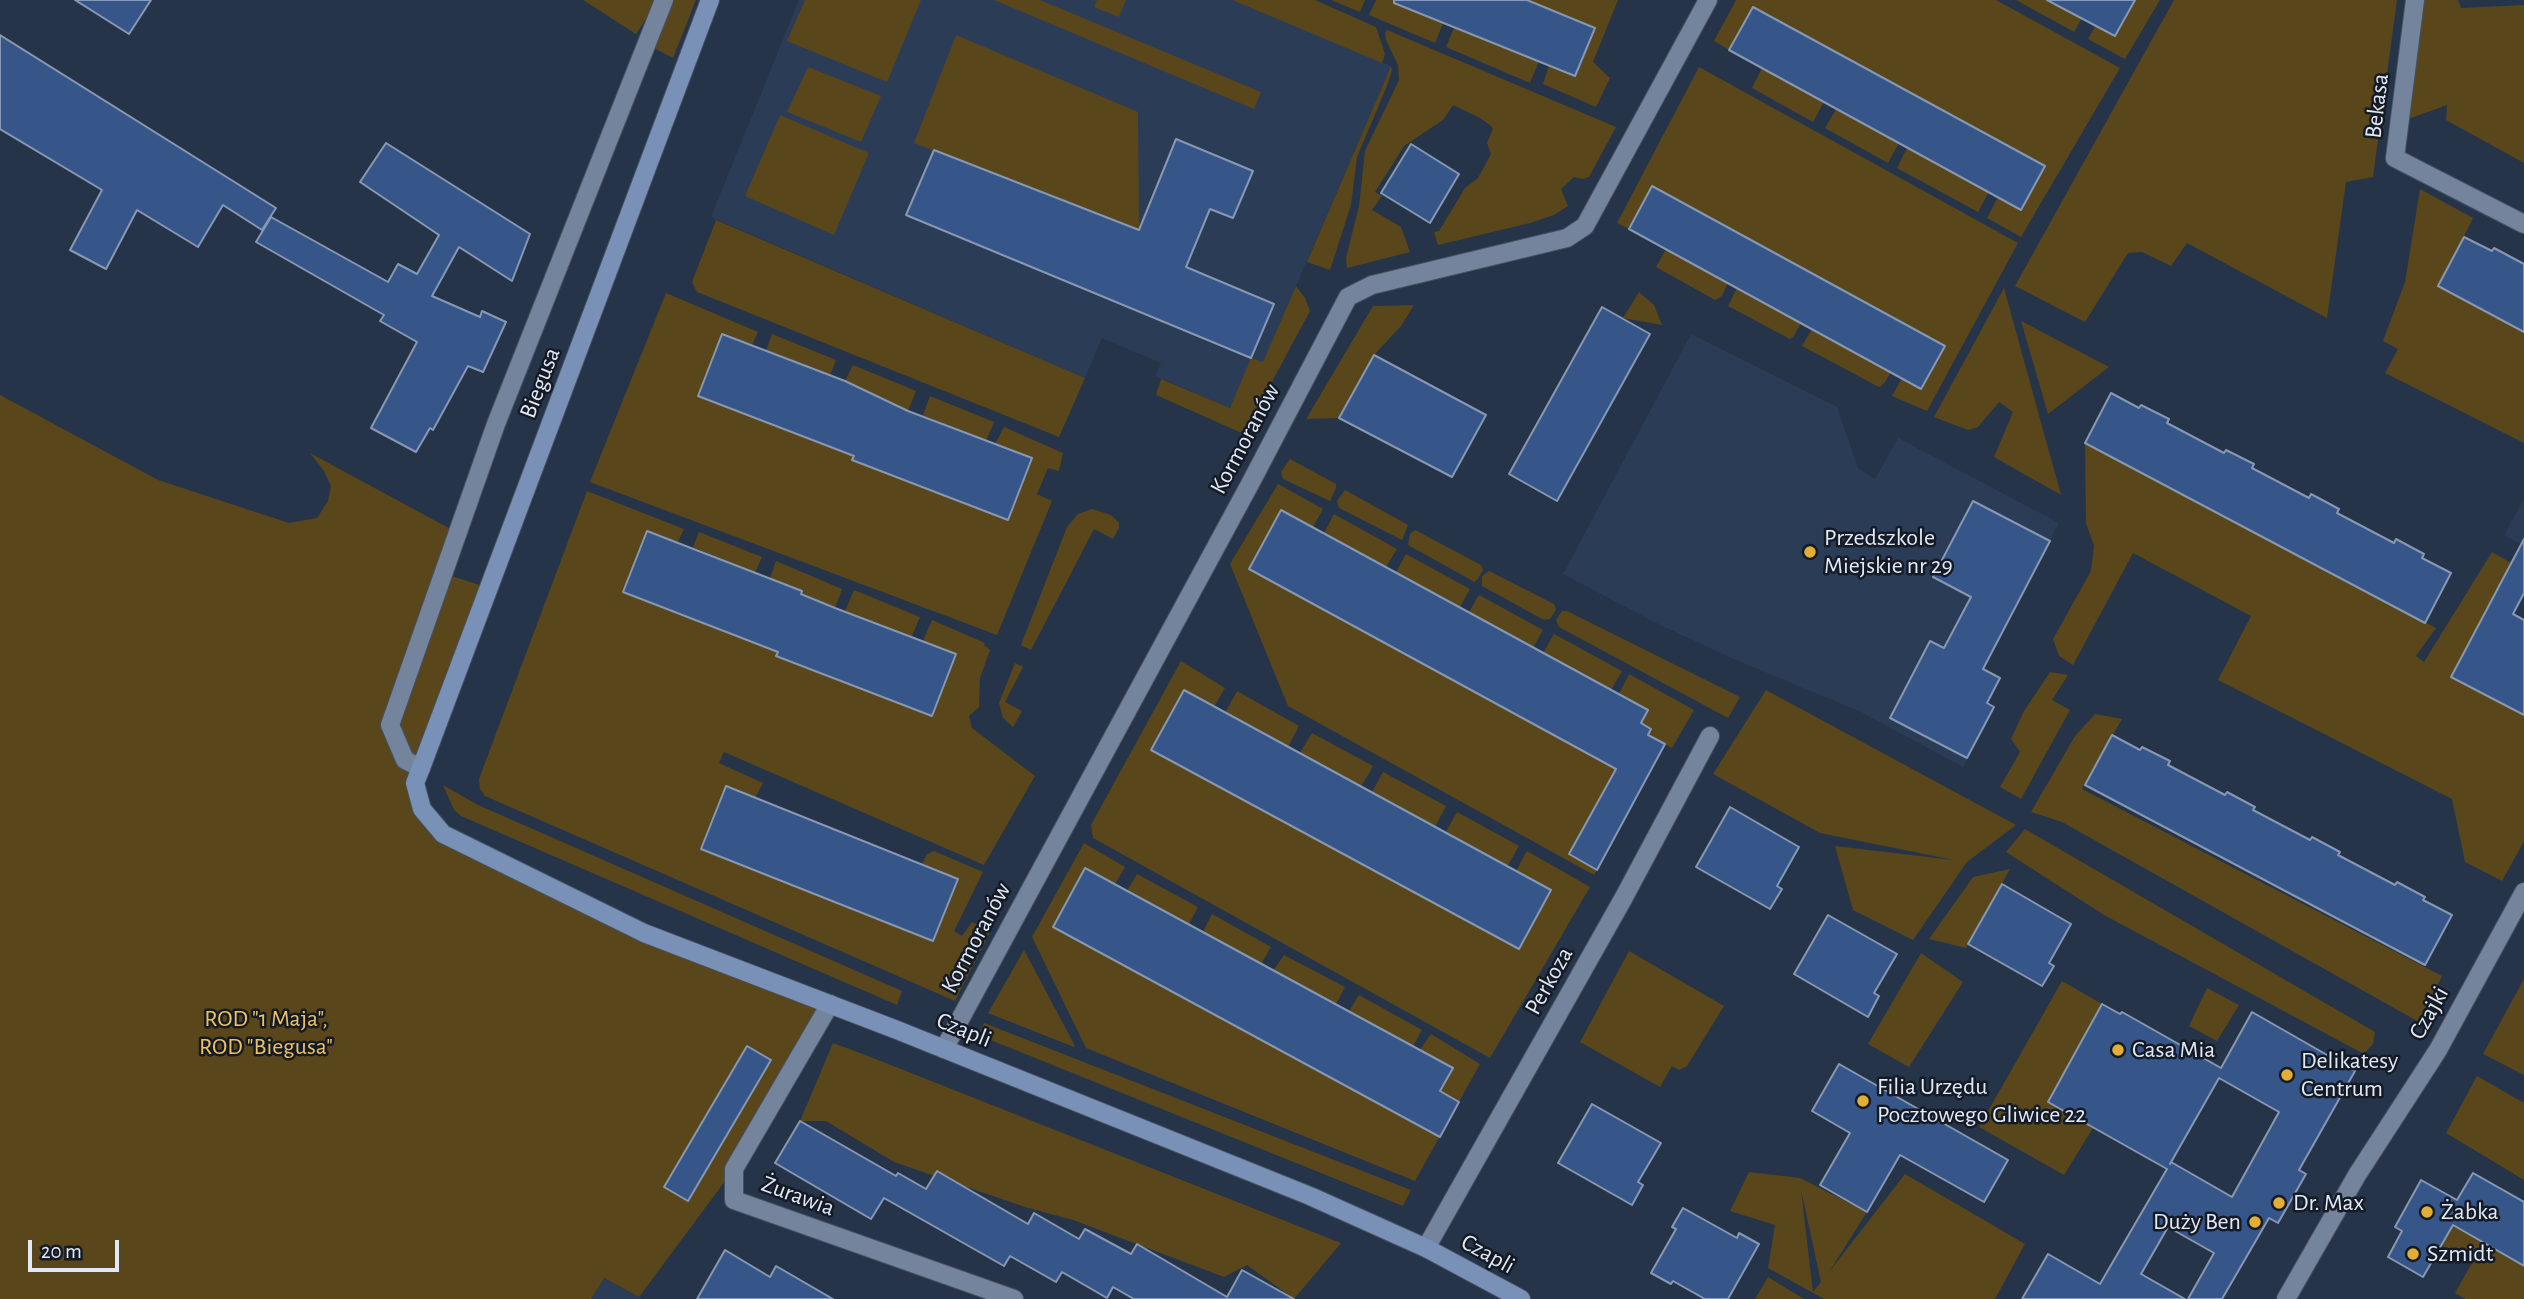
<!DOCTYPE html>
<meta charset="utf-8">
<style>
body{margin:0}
#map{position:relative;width:2524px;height:1299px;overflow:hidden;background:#263449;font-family:"Alegreya Sans",sans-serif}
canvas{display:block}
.scale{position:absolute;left:28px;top:1240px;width:91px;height:32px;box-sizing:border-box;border:4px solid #e1e9f8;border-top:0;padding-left:9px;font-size:21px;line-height:24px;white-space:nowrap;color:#e1e9f8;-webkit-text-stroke:5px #151b25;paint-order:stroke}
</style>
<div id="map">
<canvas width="2524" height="1299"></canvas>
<div class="scale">20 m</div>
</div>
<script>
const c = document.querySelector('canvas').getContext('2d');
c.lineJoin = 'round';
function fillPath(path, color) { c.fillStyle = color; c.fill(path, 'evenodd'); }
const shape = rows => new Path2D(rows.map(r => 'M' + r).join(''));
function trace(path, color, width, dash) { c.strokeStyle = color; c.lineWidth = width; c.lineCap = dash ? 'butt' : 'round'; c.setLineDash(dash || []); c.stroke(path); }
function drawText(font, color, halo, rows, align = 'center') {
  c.font = font + ' "Alegreya Sans",sans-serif'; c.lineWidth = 5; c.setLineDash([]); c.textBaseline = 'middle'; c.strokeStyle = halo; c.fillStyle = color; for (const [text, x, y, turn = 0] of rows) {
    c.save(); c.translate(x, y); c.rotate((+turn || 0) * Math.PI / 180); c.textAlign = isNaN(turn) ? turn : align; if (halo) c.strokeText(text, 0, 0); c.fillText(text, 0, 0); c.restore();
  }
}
const built = shape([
 [799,0,1232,0,1391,66,1263,363,1251,359,1230,408,1155,376,1161,363,1102,338,1085,378,711,217],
 [1691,334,1837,407,1858,468,1875,479,1898,438,2059,523,1984,668,2000,678,1987,702,1994,707,1963,767,1861,712,1736,660,1654,622,1563,574],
 [2524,499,2524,546,2504,535],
 [603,1278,642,1299,591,1299]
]);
const green = shape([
 [583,0,658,0,636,34],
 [664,0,696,0,673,58,646,44],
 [805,0,921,0,887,82,787,41],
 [994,0,1040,0,1261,92,1254,109],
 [1097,0,1126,0,1119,17,1094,7],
 [1232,0,1315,0,1376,27,1385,54,1382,63],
 [1331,0,1365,0,1360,12],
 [1376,0,1395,0,1444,21,1435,43,1369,15],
 [1527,0,1618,0,1593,62,1610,78,1596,107,1543,84,1549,65,1594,28],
 [1736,0,1996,0,2120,68,2021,237,1987,218,1998,197,2021,209,2045,166,1753,7,1729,50,1714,41],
 [2016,0,2049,0,2082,18,2074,32],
 [2135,0,2160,0,2125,59,2088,39,2096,25],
 [2174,0,2397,0,2373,177,2346,182,2327,318,2187,243,2171,266,2142,252,2128,253,2085,322,2015,286],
 [2415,0,2458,0,2461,8,2524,5,2524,163,2446,120,2447,105,2400,122],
 [1455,25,1539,61,1530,83,1446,47],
 [1387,30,1616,127,1589,177,1583,179,1574,177,1561,189,1568,206,1554,215,1530,223,1438,245,1434,232,1439,231,1465,188,1478,178,1491,154,1487,143,1493,129,1491,126,1480,118,1453,105,1443,120,1404,146,1375,192,1382,196,1372,210,1401,227,1410,252,1347,268,1346,258,1359,206,1365,151,1399,80,1398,65,1386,40,1385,33],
 [956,35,1138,112,1139,230,914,143],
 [1391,66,1392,70,1387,86,1357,157,1351,205,1330,270,1307,262],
 [808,67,881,96,861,142,787,112],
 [1699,67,2018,243,1927,411,1892,396,1902,378,1921,388,1945,345,1653,186,1629,229,1617,223],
 [1762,68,1824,102,1813,122,1752,88],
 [1837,108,1899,143,1888,163,1825,128],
 [780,115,869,153,834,235,745,196],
 [1907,148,1989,192,1978,212,1897,168],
 [2420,189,2473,218,2438,287,2524,332,2524,443,2385,373,2398,349,2383,341,2405,282],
 [716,220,1085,378,1059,437,697,292,692,282],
 [1666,249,1728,283,1722,296,1715,300,1656,267],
 [1296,286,1305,298,1310,311,1244,434,1156,395,1161,379,1230,408,1251,358,1263,362],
 [1737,288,1801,323,1794,336,1790,339,1728,306],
 [2004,288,2061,495,1994,457,2013,412,1999,402,1978,427,1968,430,1934,417],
 [1639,292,1654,305,1662,325,1623,318],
 [666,293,758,332,752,345,722,334,698,396,854,456,853,460,1008,520,1032,458,995,444,1004,427,1063,453,1059,471,1048,468,1037,494,1052,501,997,635,590,482],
 [1414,305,1401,326,1374,355,1339,418,1306,419,1373,306],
 [2021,321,2109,367,2048,414],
 [1812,329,1891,372,1885,382,1880,387,1877,386,1802,346],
 [772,334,836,360,830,376,766,351],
 [853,365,916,391,908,411,845,381],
 [0,395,158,480,289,523,317,518,328,501,331,486,324,471,310,453,456,532,442,573,489,588,416,783,443,834,538,880,830,1004,734,1169,639,1297,604,1278,591,1299,0,1299],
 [930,396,994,422,986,441,923,415],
 [2085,443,2436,628,2416,656,2424,662,2492,552,2511,563,2452,676,2524,715,2524,841,2502,881,2465,862,2452,799,2218,680,2251,616,2133,553,2073,665,2059,656,2053,639,2091,571,2094,546,2086,523],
 [1290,459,1336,484,1336,488,1330,501,1283,479,1281,472],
 [1278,484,1323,509,1313,527,1281,510,1616,769,1569,854,1597,870,1594,875,1288,706,1230,564],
 [1345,490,1408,525,1402,540,1339,508,1337,501],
 [587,491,684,529,678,542,647,531,624,592,778,652,777,656,931,716,955,654,923,641,932,620,985,643,984,645,990,650,980,678,979,707,969,716,972,728,1035,776,984,865,724,752,719,763,763,783,755,798,726,787,701,848,933,941,958,879,922,864,927,854,934,851,983,872,954,931,962,936,972,922,990,932,955,1001,485,796,480,789,479,779],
 [1092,509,1111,515,1119,523,1119,528,1113,539,1094,529,1031,650,1021,645,1067,527,1078,514],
 [1334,514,1397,549,1386,567,1324,533],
 [1415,530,1481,565,1483,570,1477,580,1474,582,1471,580,1408,545,1410,534],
 [699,532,762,557,755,573,693,547],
 [1406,554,1470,589,1460,607,1396,572],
 [776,561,842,589,835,608,770,578],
 [1489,571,1554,604,1556,610,1550,619,1544,620,1482,586,1482,576],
 [854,590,920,617,911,638,845,611],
 [1479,595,1543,630,1533,648,1469,612],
 [1562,611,1567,611,1740,697,1728,718,1559,627,1556,620],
 [1554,634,1622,671,1611,690,1543,653],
 [1181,661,1225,688,1214,707,1183,691,1152,750,1518,949,1516,871,1527,851,1590,887,1490,1058,1093,838,1091,825],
 [1015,663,1023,667,1005,702,1022,711,1013,727,1003,718,999,703],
 [2050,672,2068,675,2052,700,2070,710,2021,799,2000,787,2020,752,2011,739,2024,711],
 [1629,674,1694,710,1672,748,1648,735,1651,729,1641,723,1647,710,1619,694],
 [1766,690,2016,825,1967,862,1913,940,1853,910,1835,846,1954,860,1820,833,1713,774],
 [1237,691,1299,726,1288,747,1225,713],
 [2095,714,2122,719,2082,789,2442,976,2419,1022,2062,822,2031,812,2075,736],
 [1312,733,1373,766,1361,787,1300,753],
 [1383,772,1446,806,1435,827,1372,792],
 [443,785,478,805,902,991,897,1005,461,816,454,810],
 [1457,812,1519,846,1507,867,1446,832],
 [2025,829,2375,1032,2373,1044,2364,1054,2104,915,2006,852],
 [1084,843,1125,867,1115,884,1053,928,1420,1127,1453,1068,1420,1050,1431,1034,1480,1064,1415,1181,1086,1048,1032,937],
 [2010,869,1966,948,1929,939,1973,877],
 [1137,874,1198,907,1189,924,1127,891],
 [1212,914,1271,947,1261,964,1203,932],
 [1024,950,1074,1044,1074,1047,988,1013],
 [1629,951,1724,1006,1687,1066,1679,1070,1672,1066,1660,1087,1580,1042],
 [1921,953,1963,982,1909,1067,1868,1044],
 [1284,955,1345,987,1336,1004,1273,971],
 [2524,979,2524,1075,2483,1054],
 [2062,981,2102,1004,2048,1102,2093,1128,2064,1175,1979,1127],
 [2207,988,2239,1005,2217,1041,2189,1026],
 [1359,995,1422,1030,1413,1046,1349,1011],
 [984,1023,1411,1190,1403,1206,978,1035],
 [833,1043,868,1056,1341,1243,1294,1299,1247,1265,1224,1277,1073,1220,1025,1207,894,1162,826,1121,800,1121],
 [2477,1076,2524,1103,2524,1180,2446,1133],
 [1749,1172,1800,1178,1867,1212,1829,1272,1905,1174,2025,1244,1995,1299,1824,1299,1768,1268,1775,1225,1730,1211],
 [1801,1190,1821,1282,1813,1292],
 [2446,1221,2524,1267,2524,1299,2465,1299,2455,1293,2472,1263,2434,1241],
 [1768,1277,1804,1299,1755,1299]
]);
const building = shape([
 [75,0,151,0,129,34,75,0],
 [1394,0,1527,0,1595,28,1575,76,1394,3,1394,0],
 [2047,0,2135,0,2115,36,2047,0],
 [1753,7,2045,166,2021,210,1729,50,1753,7],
 [0,35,276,208,262,230,223,205,198,247,137,210,106,269,70,250,102,190,0,129,0,35],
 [1176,139,1253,171,1233,218,1210,209,1186,267,1274,304,1251,358,906,215,934,150,1139,230,1176,139],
 [386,143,530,234,512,281,459,247,432,296,480,317,482,311,506,322,483,372,468,366,433,430,430,428,416,452,371,428,417,342,380,321,384,315,256,242,271,217,388,282,398,264,417,274,439,235,360,182,386,143],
 [1411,144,1459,174,1430,223,1381,193,1411,144],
 [1652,186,1945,346,1921,389,1629,229,1652,186],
 [2464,237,2492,251,2494,248,2524,264,2524,332,2438,286,2464,237],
 [1602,307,1650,334,1557,501,1509,474,1602,307],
 [722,334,845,381,908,411,1032,458,1008,520,852,460,854,456,698,396,722,334],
 [1374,355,1486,415,1452,477,1339,418,1374,355],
 [2111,393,2139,408,2141,405,2169,419,2167,423,2224,453,2226,450,2254,464,2252,468,2309,498,2311,494,2339,509,2337,513,2394,543,2396,539,2424,554,2422,558,2451,573,2425,623,2085,443,2111,393],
 [1973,501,2050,541,1983,669,2000,678,1987,703,1994,707,1967,758,1890,718,1930,641,1944,648,1971,597,1933,577,1973,501],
 [1281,510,1648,710,1641,723,1651,729,1648,735,1665,744,1597,870,1569,854,1616,769,1249,569,1281,510],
 [647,531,802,591,801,594,835,608,956,654,932,716,776,656,778,652,623,592,647,531],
 [2524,539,2524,593,2513,614,2524,620,2524,715,2451,677,2524,539],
 [1184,690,1551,890,1519,949,1151,750,1184,690],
 [2112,735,2140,750,2142,747,2170,761,2168,765,2225,795,2227,792,2255,807,2253,810,2310,840,2312,837,2340,852,2338,855,2395,885,2397,882,2425,897,2423,900,2452,915,2425,965,2085,785,2112,735],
 [726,786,958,879,933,941,701,849,726,786],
 [1730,807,1799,847,1777,886,1782,889,1770,909,1696,867,1730,807],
 [1085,868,1453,1068,1440,1091,1459,1102,1440,1137,1053,927,1085,868],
 [2002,884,2071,924,2049,963,2054,966,2042,986,1968,944,2002,884],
 [1828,915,1897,954,1874,993,1879,996,1868,1017,1794,974,1828,915],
 [2102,1004,2120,1014,2122,1012,2221,1068,2252,1012,2355,1071,2299,1170,2306,1174,2278,1223,2269,1218,2222,1299,2188,1299,2214,1253,2168,1227,2141,1274,2185,1299,2022,1299,2048,1254,2100,1284,2167,1169,2048,1102,2102,1004],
 [2219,1078,2279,1112,2232,1197,2171,1162,2170,1164,2219,1078],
 [747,1046,771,1060,688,1201,664,1187,747,1046],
 [1839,1064,2008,1160,1984,1202,1900,1155,1867,1212,1820,1185,1850,1133,1812,1111,1839,1064],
 [1592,1104,1661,1143,1638,1182,1643,1185,1632,1205,1558,1163,1592,1104],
 [800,1121,896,1176,898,1173,926,1189,937,1171,1028,1224,1034,1213,1079,1239,1085,1229,1131,1254,1137,1244,1227,1297,1242,1270,1294,1299,1134,1299,1113,1287,1107,1298,1062,1272,1056,1282,1010,1256,1004,1266,884,1198,871,1219,775,1163,800,1121],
 [2473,1173,2524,1202,2524,1266,2453,1225,2423,1277,2388,1257,2402,1231,2395,1227,2421,1180,2457,1200,2473,1173],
 [1683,1208,1737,1238,1739,1233,1759,1244,1728,1299,1705,1299,1673,1281,1671,1284,1651,1273,1676,1229,1672,1227,1683,1208],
 [725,1250,770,1277,776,1266,833,1299,697,1299,725,1250]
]);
const street = shape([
 [2415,0,2395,158,2524,224],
 [421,768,405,760,390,725,496,424,664,0],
 [830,1004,734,1169,734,1200,1014,1299],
 [944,1049,1250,484,1348,297,1372,285,1567,238,1585,226,1708,0],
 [1426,1248,1623,899,1710,736],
 [2286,1299,2357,1175,2438,1050,2524,892]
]);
const secondary = shape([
 [710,0,421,768,415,783,422,809,443,834,644,933,897,1030,1310,1196,1426,1248,1521,1299]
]);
const markers = [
 [1810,552,7,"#e2af34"],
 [2118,1050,7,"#e2af34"],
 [2287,1075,7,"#e2af34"],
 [1863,1101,7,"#e2af34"],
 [2279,1203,7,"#e2af34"],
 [2427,1212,7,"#e2af34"],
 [2255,1222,7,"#e2af34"],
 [2413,1254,7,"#e2af34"]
];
const streetNames = [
 ["Bekasa",2377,106,-83],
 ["Biegusa",540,383,-69],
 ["Kormoranów",1245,439,-62],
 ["Kormoranów",976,938,-62],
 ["Perkoza",1549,981,-61],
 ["Czajki",2429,1013,-61],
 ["Czapli",964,1030,22],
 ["Żurawia",798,1196,20],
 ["Czapli",1488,1254,29]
];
const poiNames = [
 ["Przedszkole",1824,538],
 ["Miejskie nr 29",1824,566],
 ["Casa Mia",2132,1050],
 ["Delikatesy",2301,1061],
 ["Centrum",2301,1089],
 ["Filia Urzędu",1877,1087],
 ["Pocztowego Gliwice 22",1877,1115],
 ["Dr. Max",2293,1203],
 ["Żabka",2441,1212],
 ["Duży Ben",2241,1222,"right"],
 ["Szmidt",2427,1254]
];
const parkNames = [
 ["ROD \"1 Maja\",",266,1019],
 ["ROD \"Biegusa\"",266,1047]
];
fillPath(built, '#2b3c57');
fillPath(green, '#59461b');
fillPath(building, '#36568a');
trace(building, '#8798b2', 2);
trace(street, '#465163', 20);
trace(secondary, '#465163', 20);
trace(street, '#74849d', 18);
trace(secondary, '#7991b6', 18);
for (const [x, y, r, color] of markers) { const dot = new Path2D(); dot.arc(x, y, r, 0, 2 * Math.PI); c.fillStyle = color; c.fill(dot); trace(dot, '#151b25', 2.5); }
drawText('24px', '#e1e9f8', '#151b25', streetNames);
drawText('24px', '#e1e9f8', '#151b25', poiNames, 'left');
drawText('24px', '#eec264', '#151b25', parkNames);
</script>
